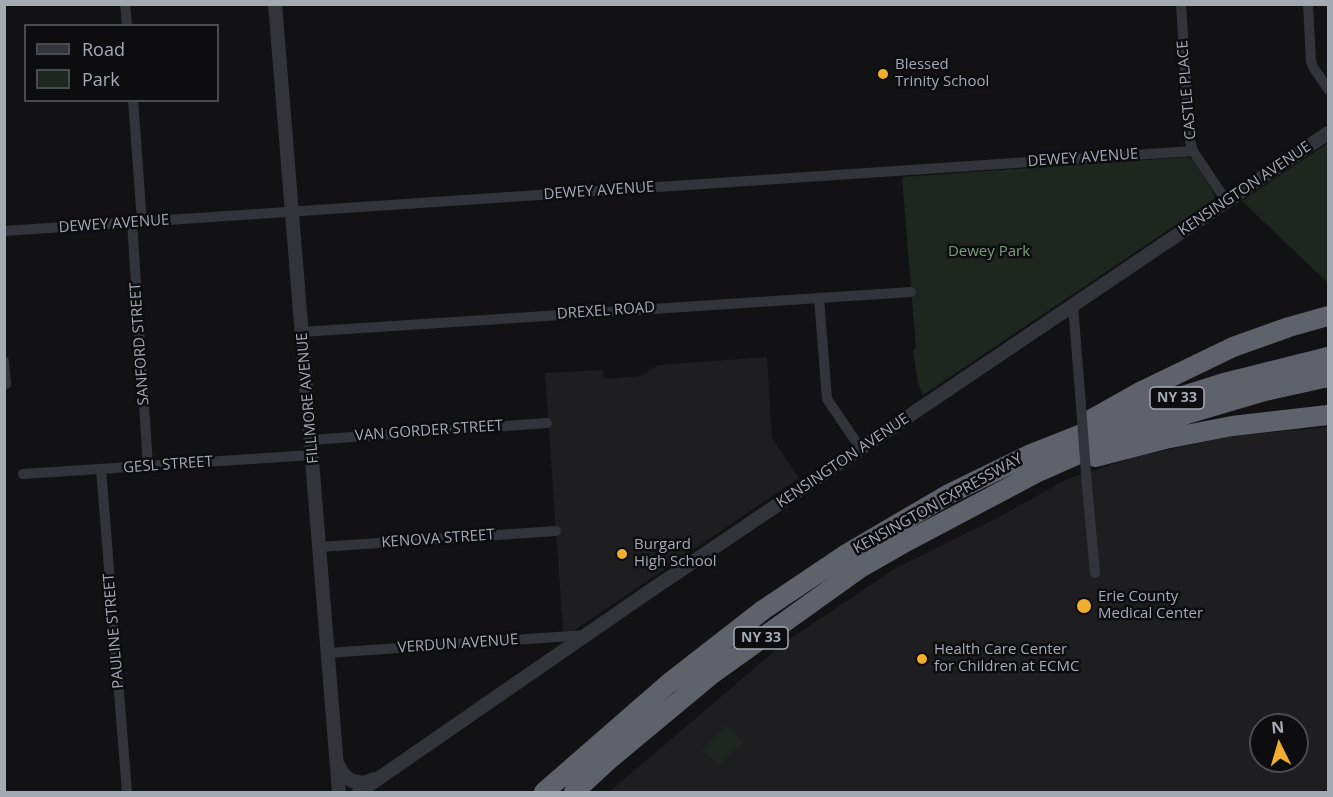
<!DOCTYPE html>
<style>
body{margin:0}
#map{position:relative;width:1333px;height:797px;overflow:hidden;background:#121214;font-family:"Open Sans",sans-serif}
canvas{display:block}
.frame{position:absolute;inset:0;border:6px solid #a4a9b4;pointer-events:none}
.legend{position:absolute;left:24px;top:24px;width:195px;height:78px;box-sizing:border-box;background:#0d0d0f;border:2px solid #494b51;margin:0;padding:8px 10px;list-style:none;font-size:18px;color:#a4a9b4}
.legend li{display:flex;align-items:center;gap:12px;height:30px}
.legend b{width:30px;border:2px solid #494b51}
.north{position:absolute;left:1249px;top:713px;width:60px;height:60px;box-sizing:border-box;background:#0d0d0f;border:2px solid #494b51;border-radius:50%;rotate:355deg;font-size:16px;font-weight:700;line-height:24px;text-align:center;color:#a4a9b4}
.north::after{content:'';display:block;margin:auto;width:21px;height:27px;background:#f0ad2e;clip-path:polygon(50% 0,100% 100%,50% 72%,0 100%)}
</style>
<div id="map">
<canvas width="1333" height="797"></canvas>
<div class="frame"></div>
<ul class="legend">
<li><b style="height:8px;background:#333439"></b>Road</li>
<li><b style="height:16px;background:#1e261f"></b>Park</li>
</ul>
<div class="north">N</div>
</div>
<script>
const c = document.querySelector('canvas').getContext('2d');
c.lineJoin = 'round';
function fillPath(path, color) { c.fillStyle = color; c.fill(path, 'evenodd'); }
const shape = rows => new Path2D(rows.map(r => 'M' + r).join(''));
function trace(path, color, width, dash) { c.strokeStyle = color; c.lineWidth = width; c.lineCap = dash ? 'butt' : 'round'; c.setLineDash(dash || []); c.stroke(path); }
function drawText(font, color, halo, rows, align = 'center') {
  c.font = font + ' "Open Sans",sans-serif'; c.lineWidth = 5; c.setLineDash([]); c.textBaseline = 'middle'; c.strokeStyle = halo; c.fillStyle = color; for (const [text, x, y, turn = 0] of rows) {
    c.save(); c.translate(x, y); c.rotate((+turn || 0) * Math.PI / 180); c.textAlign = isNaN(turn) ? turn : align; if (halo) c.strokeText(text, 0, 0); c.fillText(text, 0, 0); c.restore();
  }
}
const built = shape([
 [767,357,772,438,799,478,573,631,563,631,545,373,603,370,604,379,642,376,658,365],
 [1328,427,1328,792,609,792,784,643,896,568,999,517,1067,479,1135,457,1230,436],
 [1261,725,1297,725,1297,761,1261,761]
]);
const green = shape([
 [1328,143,1328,283,1242,201],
 [1187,157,1192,159,1211,188,1215,196,1213,200,923,395,918,384,913,350,916,349,902,177],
 [725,726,743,742,719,765,702,750]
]);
const minor = shape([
 [125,4,127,26],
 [1181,4,1190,141,1193,151,1227,202],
 [1308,4,1311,61,1313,67,1328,89],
 [133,100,142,222],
 [132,222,148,466],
 [4,231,1193,151],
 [819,298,827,399,861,449],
 [1073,306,1080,393],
 [302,332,911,292],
 [4,361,6,384],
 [311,440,547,423],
 [101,469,127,792],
 [23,474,312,455],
 [1087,486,1095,573],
 [320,547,556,531],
 [328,653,585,635]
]);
const tertiary = shape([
 [275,4,339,792],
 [338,765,344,775,352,781,363,783,374,779],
 [359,792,644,595,1328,133]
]);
const motorway = shape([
 [1092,419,1140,392,1233,347,1289,327,1328,316],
 [1095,457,1165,439,1232,426,1328,415],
 [544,792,668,684,763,610,845,555,949,494,1031,454,1160,403,1224,383,1328,357],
 [574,792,611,758,712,674,860,568,902,544,1040,471,1115,438,1187,414,1265,391,1328,377]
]);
const minorBridge = shape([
 [1080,393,1087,486]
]);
const markers = [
 [883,74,6,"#f0ad2e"],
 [622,554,6,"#f0ad2e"],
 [1084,606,8,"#f0ad2e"],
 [922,659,6,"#f0ad2e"]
];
const shields = [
 [1177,398,54],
 [761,638,54]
];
const shieldNames = [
 ["NY 33",1177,398],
 ["NY 33",761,638]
];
const poiNames = [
 ["Blessed",895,65],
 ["Trinity School",895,82],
 ["Burgard",634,545],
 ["High School",634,562],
 ["Erie County",1098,597],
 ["Medical Center",1098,614],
 ["Health Care Center",934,650],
 ["for Children at ECMC",934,667]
];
const streetNames = [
 ["CASTLE PLACE",1187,90,-95],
 ["DEWEY AVENUE",1083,158,-4],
 ["KENSINGTON AVENUE",1245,189,-34],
 ["DEWEY AVENUE",599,191,-4],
 ["DEWEY AVENUE",114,224,-4],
 ["DREXEL ROAD",606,311,-4],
 ["SANFORD STREET",140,344,-94],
 ["FILLMORE AVENUE",308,398,-95],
 ["VAN GORDER STREET",429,431,-4],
 ["KENSINGTON AVENUE",843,461,-34],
 ["GESL STREET",168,465,-4],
 ["KENSINGTON EXPRESSWAY",938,504,-29],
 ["KENOVA STREET",438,539,-4],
 ["PAULINE STREET",114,631,-95],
 ["VERDUN AVENUE",458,644,-4]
];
const parkNames = [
 ["Dewey Park",989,252]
];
fillPath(built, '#1e1e21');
fillPath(green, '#1e261f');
trace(minor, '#333439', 10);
trace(tertiary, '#333439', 14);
trace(motorway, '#5f626a', 20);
trace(minorBridge, '#333439', 10);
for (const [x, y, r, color] of markers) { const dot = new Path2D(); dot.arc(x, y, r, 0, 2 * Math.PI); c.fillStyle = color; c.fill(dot); trace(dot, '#0d0d0f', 2); }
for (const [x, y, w] of shields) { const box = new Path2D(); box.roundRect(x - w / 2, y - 11, w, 22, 4.5); c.fillStyle = '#0d0d0f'; c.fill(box); trace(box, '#a4a9b4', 1.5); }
drawText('bold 14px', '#a4a9b4', null, shieldNames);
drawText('15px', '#a4a9b4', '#0d0d0f', poiNames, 'left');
drawText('15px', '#a4a9b4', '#0d0d0f', streetNames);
drawText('15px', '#7b9f7d', '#0d0d0f', parkNames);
</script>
